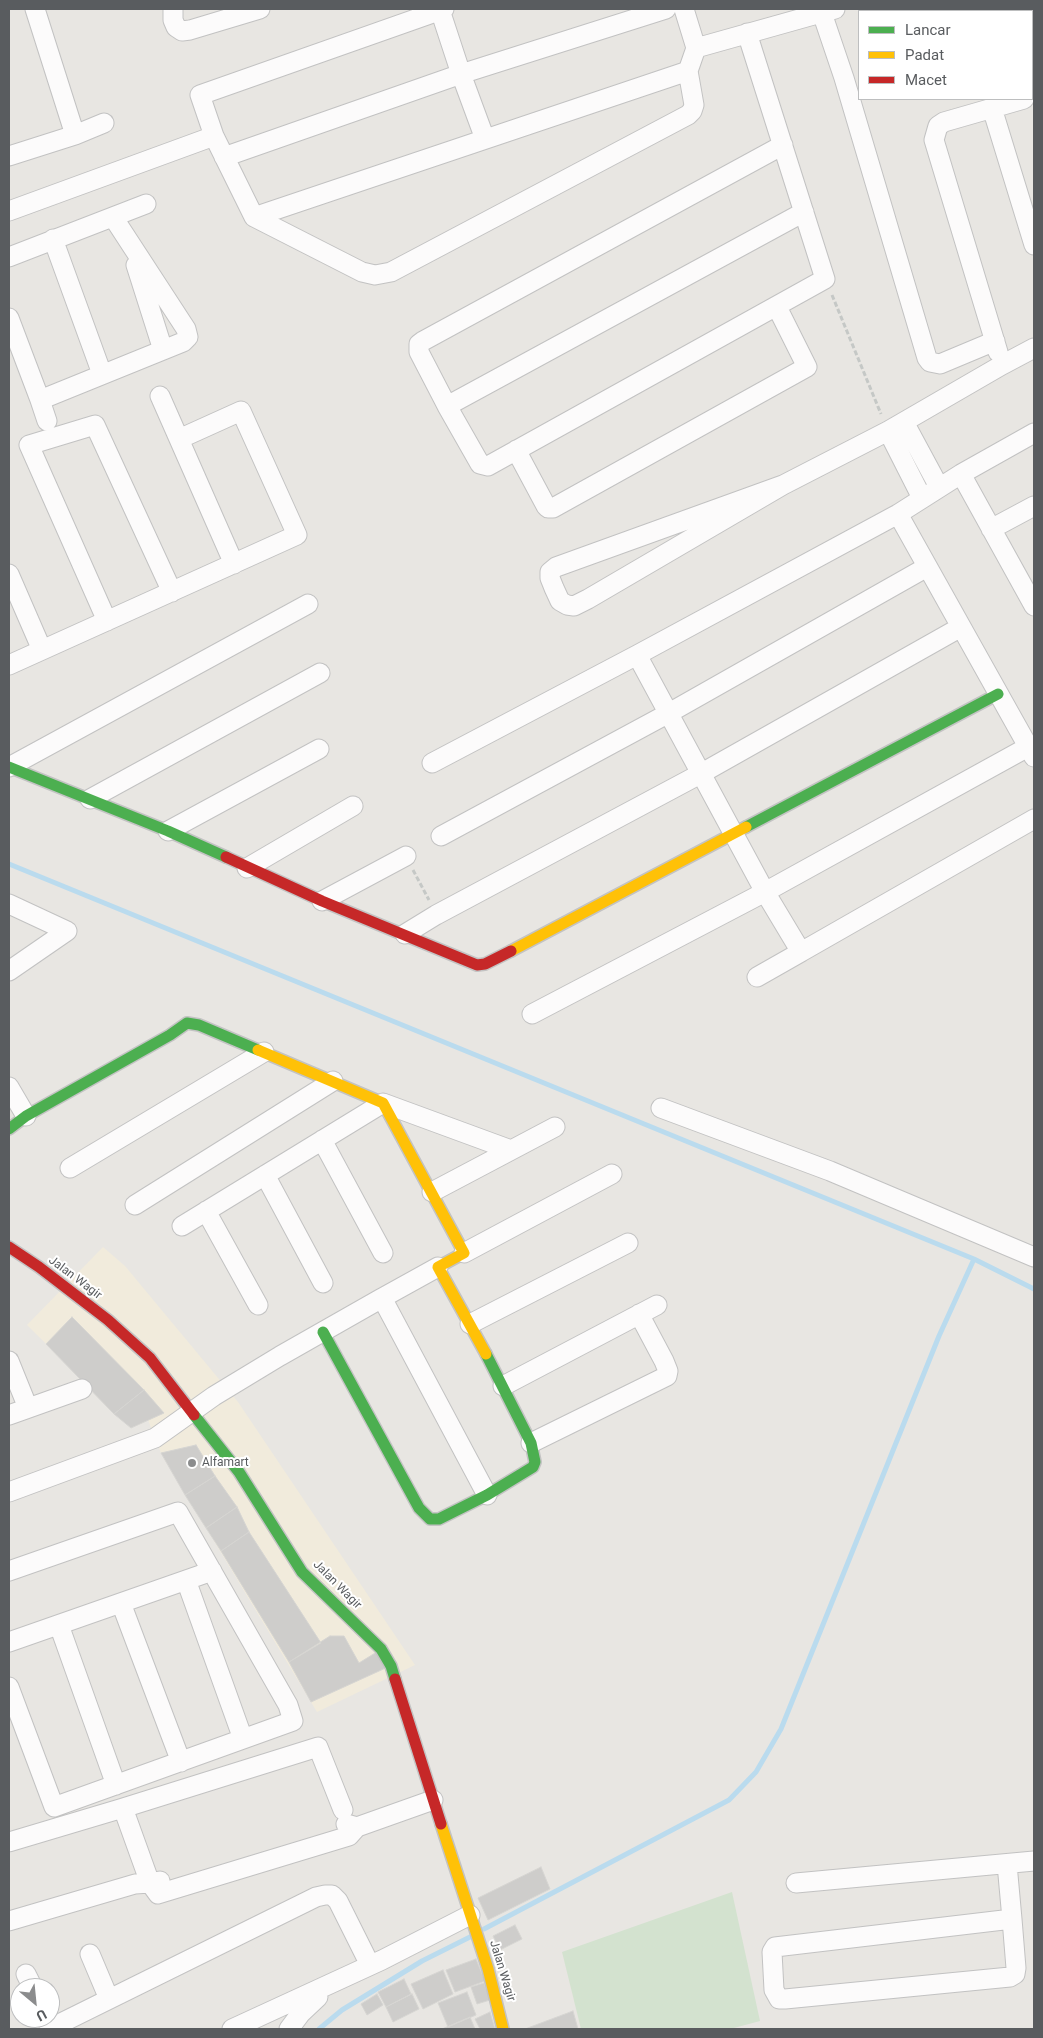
<!DOCTYPE html>
<style>
body{margin:0}
#map{position:relative;width:1043px;height:2038px;overflow:hidden;background:#e8e6e2;font-family:Roboto,sans-serif}
canvas{display:block}
.frame{position:absolute;inset:0;border:10px solid #595c5f;pointer-events:none}
.legend{position:absolute;left:858px;top:10px;width:175px;height:90px;box-sizing:border-box;background:#fff;border:1px solid #bdbebf;margin:0;padding:6px 9px;list-style:none;font-size:15px;color:#595c5f}
.legend li{display:flex;align-items:center;gap:10px;height:25px}
.legend b{width:25px;border:1px solid #bdbebf}
.north{position:absolute;left:10px;top:1978px;width:50px;height:50px;box-sizing:border-box;background:#fff;border:1px solid #bdbebf;border-radius:50%;rotate:152deg;font-size:14px;font-weight:700;line-height:20px;text-align:center;color:#595c5f}
.north::after{content:'';display:block;margin:auto;width:18px;height:22px;background:#8b8c8d;clip-path:polygon(50% 0,100% 100%,50% 72%,0 100%)}
</style>
<div id="map">
<canvas width="1043" height="2038"></canvas>
<div class="frame"></div>
<ul class="legend">
<li><b style="height:6px;background:#4caf50"></b>Lancar</li>
<li><b style="height:6px;background:#ffc107"></b>Padat</li>
<li><b style="height:6px;background:#c62828"></b>Macet</li>
</ul>
<div class="north">U</div>
</div>
<script>
const c = document.querySelector('canvas').getContext('2d');
c.lineJoin = 'round';
function fillPath(path, color) { c.fillStyle = color; c.fill(path, 'evenodd'); }
const shape = rows => new Path2D(rows.map(r => 'M' + r).join(''));
function trace(path, color, width, dash) { c.strokeStyle = color; c.lineWidth = width; c.lineCap = dash ? 'butt' : 'round'; c.setLineDash(dash || []); c.stroke(path); }
function drawText(font, color, halo, rows, align = 'center') {
  c.font = font + ' Roboto,sans-serif'; c.lineWidth = 4; c.setLineDash([]); c.textBaseline = 'middle'; c.strokeStyle = halo; c.fillStyle = color; for (const [text, x, y, turn = 0] of rows) {
    c.save(); c.translate(x, y); c.rotate((+turn || 0) * Math.PI / 180); c.textAlign = isNaN(turn) ? turn : align; if (halo) c.strokeText(text, 0, 0); c.fillText(text, 0, 0); c.restore();
  }
}
const commercial = shape([
 [103,1247,125,1266,238,1402,415,1665,317,1712,161,1453,148,1420,131,1428,27,1325]
]);
const green = shape([
 [732,1892,760,2021,730,2029,581,2029,562,1952]
]);
const stream = shape([
 [9,864,974,1259,1034,1289],
 [484,1929,729,1800,756,1772,781,1729,939,1336,974,1259],
 [319,2029,342,2010,422,1961,470,1937]
]);
const building = shape([
 [72,1317,144,1390,114,1414,46,1344,72,1317],
 [144,1390,164,1413,131,1428,114,1414,144,1390],
 [196,1445,215,1476,185,1495,161,1453,196,1445],
 [215,1476,237,1507,206,1528,185,1495,215,1476],
 [237,1507,249,1532,221,1551,206,1528,237,1507],
 [249,1532,321,1643,289,1662,221,1551,249,1532],
 [330,1636,344,1636,359,1663,380,1650,390,1666,311,1702,289,1662,330,1636],
 [541,1867,550,1889,488,1920,478,1898,541,1867],
 [515,1925,522,1939,500,1950,493,1936,515,1925],
 [476,1959,485,1981,455,1992,446,1970,476,1959],
 [443,1970,453,1994,423,2009,411,1984,443,1970],
 [404,1979,411,1994,386,2007,378,1992,404,1979],
 [484,1983,490,2000,477,2004,471,1987,484,1983],
 [467,1992,476,2015,448,2027,438,2003,467,1992],
 [377,1994,383,2005,367,2015,361,2004,377,1994],
 [412,1994,419,2009,393,2022,386,2007,412,1994],
 [573,2011,578,2029,525,2029,573,2011],
 [490,2012,495,2029,480,2029,475,2019,490,2012],
 [470,2017,475,2029,442,2029,470,2017]
]);
const path = shape([
 [832,295,881,414],
 [413,870,429,900]
]);
const street = shape([
 [35,9,75,135],
 [173,9,173,20,176,27,182,31,190,30,260,9],
 [444,9,200,95,214,136,254,217,362,272,375,275,391,272,688,115,692,111,694,105,688,71,696,48,684,9],
 [440,10,461,74,485,139],
 [822,13,844,78,927,358,930,362,940,364,995,341],
 [1032,26,1034,25],
 [696,48,835,9],
 [992,108,1034,245],
 [783,145,423,341,419,344,419,352,447,406,804,212],
 [9,156,75,135,104,123],
 [224,157,461,74,666,9],
 [9,211,214,136],
 [254,217,688,71],
 [53,239,102,374],
 [9,257,146,204],
 [136,265,163,350],
 [9,318,40,400,183,342,188,337,186,329,113,217],
 [998,352,934,140,938,126,944,122,1024,99],
 [160,396,234,564],
 [40,400,47,421],
 [447,406,480,464,488,466,825,279,747,33],
 [904,422,939,487],
 [888,431,922,498],
 [516,450,546,506,548,508,553,508,807,367,777,307],
 [961,474,1034,606],
 [783,485,556,567,550,572,550,578,554,588,560,601,567,605,574,606,588,599,783,485,888,431,1002,365,1034,348],
 [898,514,1034,757],
 [991,529,1034,506],
 [9,574,42,650],
 [107,621,29,445,95,425,172,592],
 [637,655,765,892,801,952,1034,819],
 [9,665,297,535,241,411,179,439],
 [432,763,637,655,898,514,961,474,1034,433],
 [9,767,308,604],
 [90,799,320,673],
 [168,831,319,749],
 [441,836,669,713,927,567],
 [247,868,353,806],
 [322,901,406,856],
 [9,904,67,931,9,971],
 [405,934,436,915,702,773,961,627],
 [757,977,801,952],
 [532,1014,765,892,1028,747],
 [9,1087,26,1116],
 [661,1108,830,1171,1034,1257],
 [322,1140,383,1253],
 [70,1168,264,1052],
 [265,1175,323,1283],
 [432,1192,555,1127],
 [135,1205,333,1081],
 [206,1211,258,1305],
 [182,1226,383,1103,511,1150],
 [464,1253,612,1174],
 [382,1298,438,1267],
 [470,1324,628,1243],
 [9,1361,28,1408],
 [503,1386,657,1305],
 [9,1415,82,1389],
 [531,1443,667,1376,668,1371,664,1361,639,1314],
 [9,1492,155,1438,214,1396,280,1356,382,1298,487,1495],
 [9,1571,178,1512,288,1705,293,1721,54,1807,9,1687],
 [186,1580,243,1739],
 [121,1603,181,1762],
 [59,1625,116,1785],
 [9,1642,212,1571],
 [343,1810,318,1747,123,1808,150,1883,158,1894,349,1836,357,1827],
 [346,1824,357,1827,433,1800],
 [9,1842,123,1808],
 [1007,1864,1012,1919,1016,1968,1015,1974,1010,1977,785,1999,779,1999,774,1990,772,1952,775,1947,1012,1919],
 [796,1883,1034,1861],
 [9,1921,135,1884,150,1883,160,1881],
 [90,1954,109,1999],
 [26,1974,33,1988],
 [49,2029,316,1897,325,1895,332,1895,338,1901,370,1965],
 [232,2029,382,1960,470,1915],
 [289,2029,301,2013,318,1997]
]);
const fast = shape([
 [9,767,168,831,226,857],
 [746,827,998,694],
 [9,1129,26,1116,170,1035,187,1023,199,1025,258,1050],
 [323,1332,419,1508,430,1519,439,1519,487,1495,533,1467,535,1462,531,1443,486,1354],
 [194,1415,239,1472,302,1572,381,1649,391,1666,395,1679]
]);
const slow = shape([
 [511,951,746,827],
 [258,1050,383,1103,464,1253,438,1267,486,1354],
 [441,1824,488,1969,503,2029]
]);
const jam = shape([
 [226,857,322,901,477,965,485,964,511,951],
 [9,1247,39,1267,108,1320,150,1358,194,1415],
 [395,1679,441,1824]
]);
const markers = [
 [192,1463,5,"#8b8c8d"]
];
const streetNames = [
 ["Jalan Wagir",75,1278,37],
 ["Jalan Wagir",337,1585,45],
 ["Jalan Wagir",502,1971,73]
];
const poiNames = [
 ["Alfamart",202,1463]
];
fillPath(commercial, '#f1ebdc');
fillPath(green, '#d3e2cf');
trace(stream, '#badbee', 5);
fillPath(building, '#cecdcb');
trace(building, '#d6d5d2', 1);
trace(street, '#c2c2c2', 21);
trace(fast, '#c3c3c3', 14);
trace(slow, '#c3c3c3', 14);
trace(jam, '#c3c3c3', 14);
trace(path, '#c5c8c6', 3, [5, 2.5]);
trace(street, '#fcfbfb', 19);
trace(fast, '#4caf50', 11);
trace(slow, '#ffc107', 11);
trace(jam, '#c62828', 11);
for (const [x, y, r, color] of markers) { const dot = new Path2D(); dot.arc(x, y, r, 0, 2 * Math.PI); c.fillStyle = color; c.fill(dot); trace(dot, '#fff', 2); }
drawText('12px', '#595c5f', '#fff', streetNames);
drawText('12px', '#595c5f', '#fff', poiNames, 'left');
</script>
